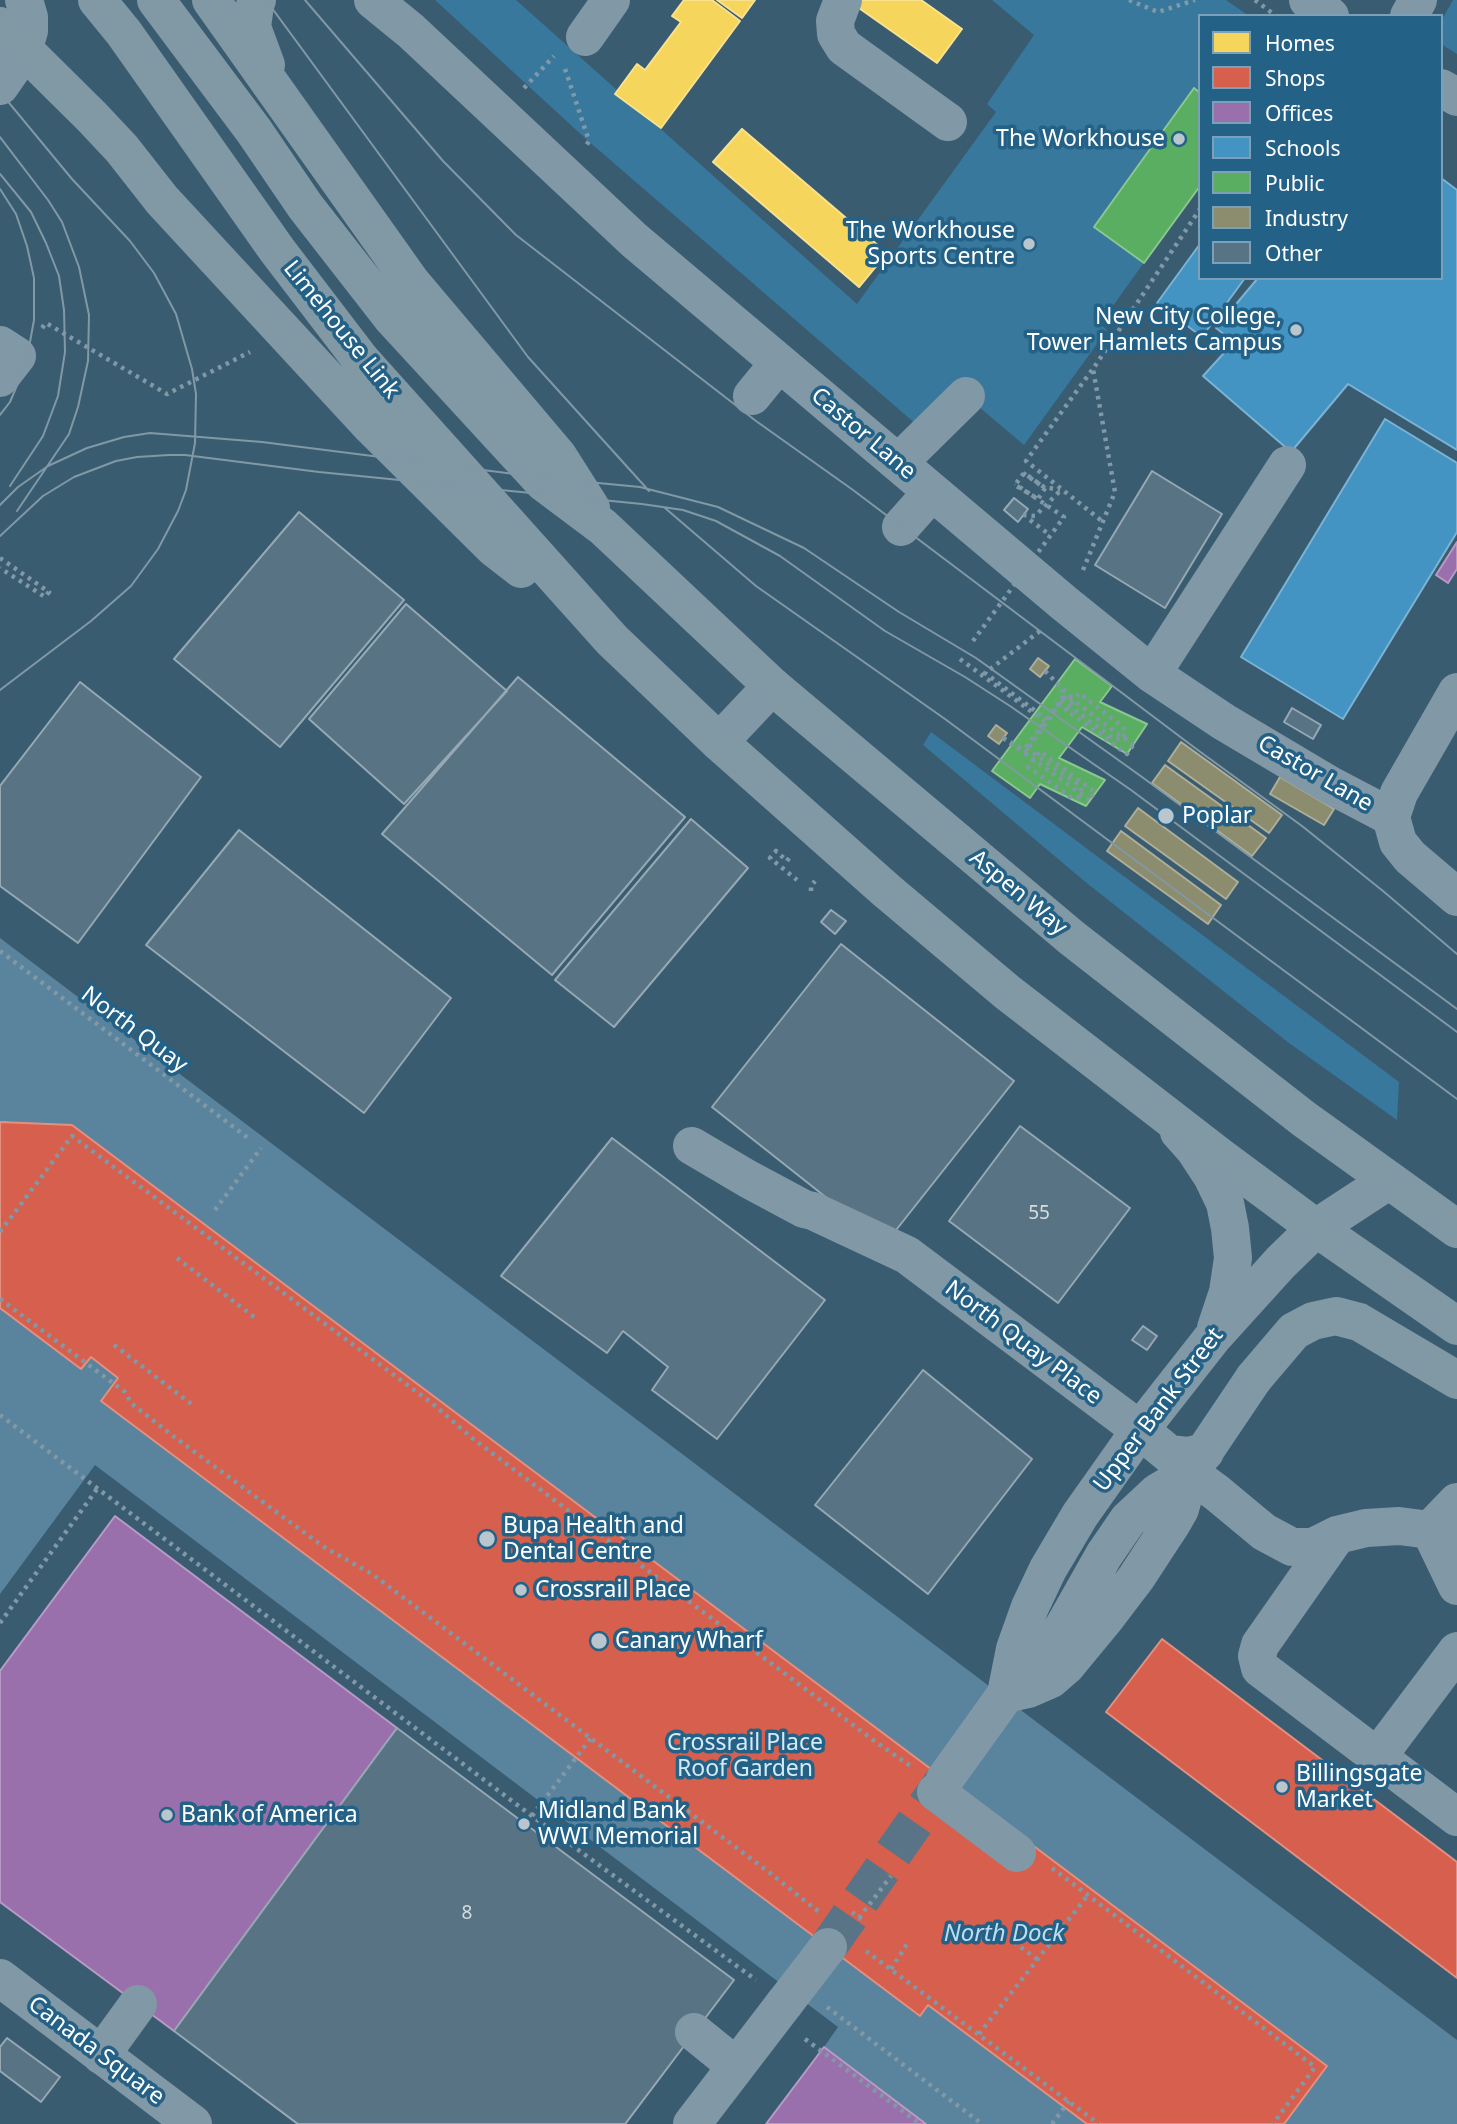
<!DOCTYPE html>
<style>
body{margin:0}
#map{position:relative;width:1457px;height:2124px;overflow:hidden;background:#3a5c71;font-family:"Noto Sans",sans-serif}
canvas{display:block}
.legend{position:absolute;left:1198px;top:14px;width:245px;height:266px;box-sizing:border-box;background:#246187;border:2px solid #7ca0b7;margin:0;padding:9px 12px;list-style:none;font-size:21px;color:#fff}
.legend li{display:flex;align-items:center;gap:14px;height:35px}
.legend b{width:35px;border:2px solid #7ca0b7}
</style>
<div id="map">
<canvas width="1457" height="2124"></canvas>
<ul class="legend">
<li><b style="height:19px;background:#f6d55c"></b>Homes</li>
<li><b style="height:19px;background:#d6604d"></b>Shops</li>
<li><b style="height:19px;background:#9970ab"></b>Offices</li>
<li><b style="height:19px;background:#4393c3"></b>Schools</li>
<li><b style="height:19px;background:#5aae61"></b>Public</li>
<li><b style="height:19px;background:#8c8c6e"></b>Industry</li>
<li><b style="height:19px;background:#587383"></b>Other</li>
</ul>
</div>
<script>
const c = document.querySelector('canvas').getContext('2d');
c.lineJoin = 'round';
function fillPath(path, color) { c.fillStyle = color; c.fill(path, 'evenodd'); }
const shape = rows => new Path2D(rows.map(r => 'M' + r).join(''));
function trace(path, color, width, dash) { c.strokeStyle = color; c.lineWidth = width; c.lineCap = dash ? 'butt' : 'round'; c.setLineDash(dash || []); c.stroke(path); }
function drawText(font, color, halo, rows, align = 'center') {
  c.font = font + ' "Noto Sans",sans-serif'; c.lineWidth = 7; c.setLineDash([]); c.textBaseline = 'middle'; c.strokeStyle = halo; c.fillStyle = color; for (const [text, x, y, turn = 0] of rows) {
    c.save(); c.translate(x, y); c.rotate((+turn || 0) * Math.PI / 180); c.textAlign = isNaN(turn) ? turn : align; if (halo) c.strokeText(text, 0, 0); c.fillText(text, 0, 0); c.restore();
  }
}
const green = shape([
 [435,0,516,0,857,304,996,112,987,104,1034,35,992,0,1226,0,1249,16,1200,16,1200,184,1100,324,1107,330,1024,445,966,396,917,425,586,139],
 [1453,0,1457,0,1457,54,1441,44,1441,21],
 [931,732,1399,1082,1397,1120,1289,1043,1083,880,923,745]
]);
const water = shape([
 [0,938,1457,2040,1457,2124,926,2124,824,2047,838,2027,95,1465,0,1594]
]);
const homes = shape([
 [684,0,712,0,740,21,661,128,615,94,637,64,645,70,681,22,672,16,684,0],
 [717,0,755,0,742,18,717,0],
 [861,0,921,0,962,29,937,63,856,6,861,0],
 [742,129,887,253,859,287,713,162,742,129]
]);
const shops = shape([
 [0,1122,72,1125,1327,2066,1284,2124,1087,2124,928,2005,920,2016,101,1401,118,1378,91,1357,81,1369,0,1308,0,1122],
 [1162,1639,1457,1862,1457,1978,1106,1712,1162,1639]
]);
const offices = shape([
 [1457,542,1457,569,1448,583,1436,575,1457,542],
 [115,1516,397,1728,174,2031,0,1902,0,1671,115,1516],
 [439,1820,449,1821,694,2004,700,2014,699,2025,625,2124,298,2124,253,2090,247,2077,248,2063,429,1823,439,1820],
 [824,2047,926,2124,766,2124,824,2047]
]);
const schools = shape([
 [1441,178,1457,190,1457,450,1348,384,1291,452,1203,376,1234,342,1216,328,1258,278,1441,278,1441,178],
 [1200,244,1200,278,1245,278,1202,337,1157,303,1200,244],
 [1385,419,1457,463,1457,532,1343,719,1241,657,1385,419]
]);
const public = shape([
 [1194,88,1200,93,1200,186,1144,263,1094,227,1194,88],
 [1075,659,1112,686,1100,702,1147,724,1127,754,1082,727,1059,758,1105,780,1086,806,1040,784,1030,798,992,771,1075,659]
]);
const industry = shape([
 [1038,658,1049,666,1040,677,1030,669,1038,658],
 [996,725,1007,733,999,744,988,736,996,725],
 [1181,742,1282,815,1269,833,1168,761,1181,742],
 [1165,765,1266,838,1252,856,1152,783,1165,765],
 [1280,777,1334,809,1324,825,1270,794,1280,777],
 [1138,808,1238,882,1226,899,1125,826,1138,808],
 [1121,831,1221,905,1208,924,1107,851,1121,831]
]);
const building = shape([
 [1152,471,1222,514,1165,608,1095,565,1152,471],
 [1014,498,1028,509,1018,522,1004,510,1014,498],
 [299,512,404,600,280,747,174,659,299,512],
 [406,604,507,691,404,804,309,719,406,604],
 [518,677,685,817,552,975,382,834,518,677],
 [80,682,201,777,78,943,0,886,0,786,80,682],
 [1292,708,1321,725,1313,739,1284,722,1292,708],
 [691,819,748,868,614,1027,555,980,691,819],
 [239,830,451,998,364,1113,146,945,239,830],
 [831,910,846,921,835,934,821,922,831,910],
 [841,944,1014,1081,885,1244,712,1107,841,944],
 [1020,1126,1130,1208,1058,1303,949,1221,1020,1126],
 [612,1138,825,1300,717,1439,652,1390,668,1367,623,1331,607,1353,501,1276,612,1138],
 [1143,1326,1157,1336,1147,1350,1132,1340,1143,1326],
 [923,1370,1032,1459,928,1594,815,1505,923,1370],
 [397,1728,734,1980,625,2124,298,2124,174,2031,397,1728],
 [7,2038,60,2077,41,2102,0,2071,0,2047,7,2038]
]);
const minorTunnel = shape([
 [828,1947,945,1779]
]);
const path = shape([
 [1129,0,1158,12,1195,0],
 [1255,0,1272,13],
 [565,69,589,141,586,146],
 [524,88,554,56],
 [42,328,46,323,167,394,250,352],
 [1092,370,1026,461,1102,521],
 [1045,488,1038,499,1015,485,1024,473,1044,487,1060,490],
 [1023,515,1035,516,1061,490],
 [1030,520,1050,535],
 [0,558,49,592,45,597,0,568],
 [1083,570,1115,492,1093,369,1200,209],
 [1040,631,985,673,1046,719],
 [1045,671,1074,700,1066,710,1127,754,1133,745],
 [1061,700,1114,739,1123,739,1126,731,1122,726,1079,693,1074,700],
 [1003,738,1026,751],
 [1026,747,1061,700,1064,694,1061,690],
 [1026,748,1080,786,1081,790,1079,797,1072,798,1028,767,1036,756],
 [1037,755,1040,751,1095,792,1089,800],
 [789,858,787,861,776,851,770,858,797,880],
 [811,891,811,886,815,881],
 [0,951,248,1138],
 [215,1210,261,1148],
 [0,1232,72,1136,433,1404,472,1438,873,1740,912,1767],
 [177,1258,258,1320],
 [0,1299,125,1392,131,1403,173,1436,324,1547,372,1574,770,1873,819,1912],
 [114,1345,194,1406],
 [0,1415,532,1816,756,1980],
 [0,1623,97,1489],
 [532,1816,591,1738],
 [1052,1868,1315,2067,1273,2124],
 [852,1912,865,1922],
 [859,1918,891,1876],
 [1014,1942,1038,1960],
 [866,1951,1099,2124],
 [891,1969,907,1944],
 [827,2007,982,2124],
 [979,2034,1088,1895],
 [805,2039,920,2124],
 [1052,2124,1069,2101]
]);
const minor = shape([
 [373,0,411,31,634,240,1064,603,1152,674,1224,722,1330,785,1391,817],
 [843,0,835,21,836,34,844,47,948,122],
 [1308,0,1330,16],
 [1409,16,1418,0],
 [585,37,611,0],
 [0,86,18,60,24,48,29,31,29,17,24,0],
 [1441,88,1457,97],
 [0,345,17,356,0,378],
 [752,396,779,363],
 [898,463,966,396],
 [901,527,932,492],
 [1152,674,1287,465],
 [1457,692,1399,793,1391,817,1398,842,1410,857,1457,897],
 [719,742,772,686],
 [1179,1132,1195,1150,1212,1176,1225,1203,1230,1228,1233,1258,1228,1292,1216,1328],
 [692,1146,748,1179,804,1209,813,1211,907,1255,1140,1430,1169,1454,1188,1456,1205,1452],
 [1190,1473,1217,1493,1264,1532,1292,1547,1313,1547,1337,1535,1366,1528,1399,1526,1430,1530,1457,1542],
 [1457,1502,1430,1530,1457,1586],
 [1337,1535,1260,1645,1257,1656,1260,1668,1457,1817],
 [1039,1670,1104,1555,1128,1520,1158,1492,1190,1473],
 [1006,1694,1028,1689,1051,1679,1066,1666,1104,1620,1136,1578,1172,1523,1180,1509,1190,1473,1254,1378],
 [1378,1756,1457,1651],
 [945,1779,1006,1694,1015,1649,1030,1607,1048,1569,1080,1515,1140,1430,1213,1337,1281,1262,1316,1228,1388,1181],
 [936,1792,1017,1853],
 [0,1978,193,2124],
 [694,2032,736,2066],
 [101,2055,138,2004],
 [692,2124,784,2004]
]);
const highway = shape([
 [97,0,124,33,277,250,361,360,612,640,719,742,887,891,1007,992,1219,1156,1316,1228,1457,1326],
 [156,0,254,131,305,206,393,319,543,482,603,527,772,686,1072,938,1304,1119,1457,1229],
 [211,0,411,282,558,456,591,508],
 [257,0,255,5,252,27,266,65],
 [0,26,92,117,122,149,162,200,371,426,494,548,521,569],
 [1254,1378,1294,1331,1313,1321,1336,1316,1359,1322,1457,1380]
]);
const tram = shape([
 [266,0,528,357,649,491],
 [305,0,443,161,516,235,756,421,853,490,1195,748,1302,826,1383,891,1457,954],
 [0,92,72,179,130,241,154,273,176,314,192,369,196,394,195,443,186,490,178,511,158,549,131,586,91,621,0,690],
 [0,137,48,200,62,222,79,267,89,315,88,361,78,407,69,434,17,511],
 [0,174,31,212,46,243,59,276,64,310,65,352,58,396,43,436,10,486],
 [0,189,16,214,27,246,34,278,34,320,26,364,10,402,0,415],
 [0,505,18,487,48,466,87,448,124,437,150,433,262,442,546,478,640,487,718,507,804,548,899,612,976,658,1142,777,1457,1009],
 [665,508,756,586,945,719,1457,1099],
 [0,536,43,496,74,477,116,461,137,457,169,455,185,455,319,472,642,504,683,510,716,521,780,556,885,631,965,677,1010,706,1131,790,1457,1032]
]);
const pathBridge = shape([
 [1023,473,1045,488],
 [973,641,1064,517,1015,484],
 [960,659,1047,723],
 [1003,738,1025,753,1066,695,1133,745],
 [1025,753,1089,800]
]);
const minorBridge = shape([
 [784,2004,828,1947]
]);
const markers = [
 [1179,139,7,"#bac6cd"],
 [1029,244,7,"#bac6cd"],
 [1296,330,7,"#bac6cd"],
 [1166,816,9,"#bac6cd"],
 [487,1539,9,"#bac6cd"],
 [521,1590,7,"#bac6cd"],
 [599,1641,9,"#bac6cd"],
 [1282,1787,7,"#bac6cd"],
 [167,1815,7,"#bac6cd"],
 [524,1824,7,"#bac6cd"]
];
const numberNames = [
 ["55",1039,1214],
 ["8",467,1914]
];
const poiNames = [
 ["The Workhouse",1165,139,"right"],
 ["The Workhouse",1015,231,"right"],
 ["Sports Centre",1015,257,"right"],
 ["New City College,",1282,317,"right"],
 ["Tower Hamlets Campus",1282,343,"right"],
 ["Poplar",1182,816],
 ["Bupa Health and",503,1526],
 ["Dental Centre",503,1552],
 ["Crossrail Place",535,1590],
 ["Canary Wharf",615,1641],
 ["Billingsgate",1296,1774],
 ["Market",1296,1800],
 ["Midland Bank",538,1811],
 ["WWI Memorial",538,1837],
 ["Bank of America",181,1815]
];
const streetNames = [
 ["Limehouse Link",341,330,51],
 ["Castor Lane",863,434,40],
 ["Castor Lane",1315,774,30],
 ["Aspen Way",1018,893,40],
 ["North Quay",134,1030,37],
 ["North Quay Place",1023,1343,37],
 ["Upper Bank Street",1159,1410,-53],
 ["Canada Square",96,2051,37]
];
const parkNames = [
 ["Crossrail Place",745,1743],
 ["Roof Garden",745,1769]
];
const waterNames = [
 ["North Dock",1004,1934]
];
fillPath(green, '#38789d');
fillPath(water, '#5a849d');
fillPath(homes, '#f6d55c');
trace(homes, '#f9e28d', 2);
fillPath(shops, '#d6604d');
trace(shops, '#e29082', 2);
fillPath(offices, '#9970ab');
trace(offices, '#b89bc4', 2);
fillPath(schools, '#4393c3');
trace(schools, '#7bb3d5', 2);
fillPath(public, '#5aae61');
trace(public, '#8cc690', 2);
fillPath(industry, '#8c8c6e');
trace(industry, '#aeae9a', 2);
fillPath(building, '#587383');
trace(building, '#95a8b4', 2);
trace(minorTunnel, '#587486', 38, [38, 19]);
trace(path, '#8198a6', 4.5, [3.5, 5]);
trace(minor, '#8198a6', 38);
trace(highway, '#8198a5', 38);
trace(tram, '#8198a5', 2);
trace(pathBridge, '#8198a6', 4.5, [3.5, 5]);
trace(minorBridge, '#8198a6', 38);
for (const [x, y, r, color] of markers) { const dot = new Path2D(); dot.arc(x, y, r, 0, 2 * Math.PI); c.fillStyle = color; c.fill(dot); trace(dot, '#246187', 2.5); }
drawText('19px', '#d5dce0', null, numberNames);
drawText('23px', '#fff', '#246187', poiNames, 'left');
drawText('23px', '#fff', '#246187', streetNames);
drawText('23px', '#d3eaf7', '#246187', parkNames);
drawText('italic 24px', '#bbddf0', '#246187', waterNames);
</script>
